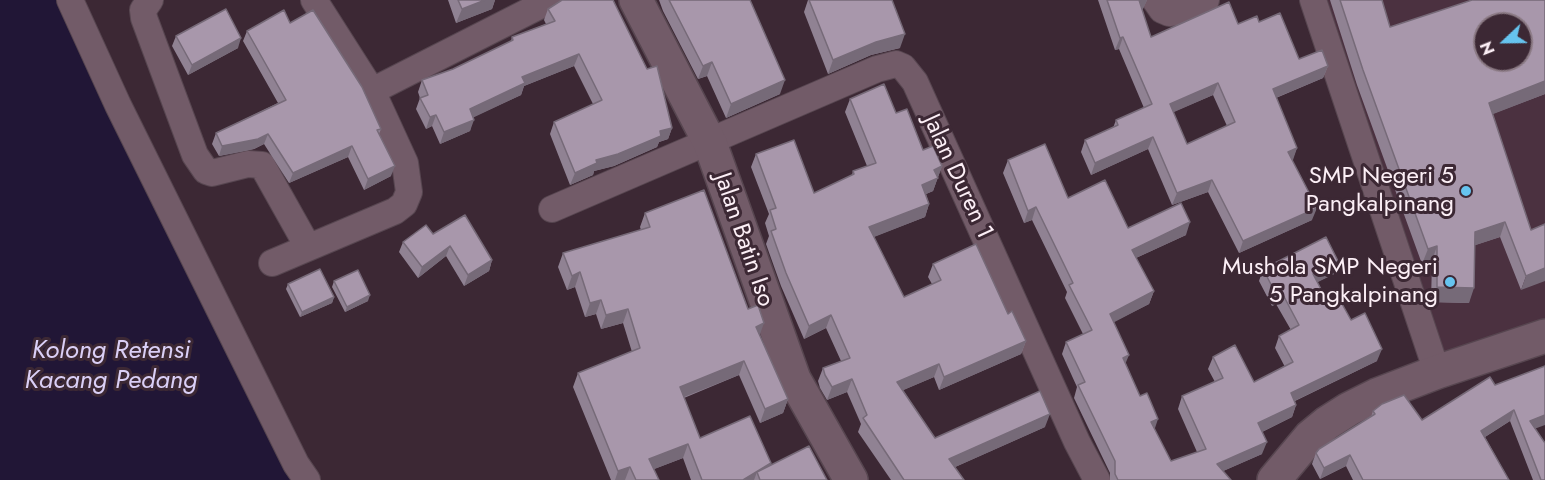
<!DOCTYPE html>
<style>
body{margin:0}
#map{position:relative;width:1545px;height:480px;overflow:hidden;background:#3c2834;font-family:Jost,sans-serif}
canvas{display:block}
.north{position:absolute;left:1473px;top:12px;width:60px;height:60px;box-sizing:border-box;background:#3c2834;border:2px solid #897882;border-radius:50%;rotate:248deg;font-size:16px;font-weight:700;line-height:24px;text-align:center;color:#fceff6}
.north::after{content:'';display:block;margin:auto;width:21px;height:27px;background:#66c4ef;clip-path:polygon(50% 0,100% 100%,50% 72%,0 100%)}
</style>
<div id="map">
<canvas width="1545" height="480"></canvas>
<div class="north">N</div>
</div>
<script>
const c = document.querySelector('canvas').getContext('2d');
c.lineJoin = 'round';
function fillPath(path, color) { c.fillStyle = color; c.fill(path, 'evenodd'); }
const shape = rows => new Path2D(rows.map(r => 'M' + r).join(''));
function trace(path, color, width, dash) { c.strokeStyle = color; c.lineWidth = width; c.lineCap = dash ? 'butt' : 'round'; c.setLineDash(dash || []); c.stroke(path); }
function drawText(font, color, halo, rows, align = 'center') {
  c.font = font + ' Jost,sans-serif'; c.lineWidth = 6; c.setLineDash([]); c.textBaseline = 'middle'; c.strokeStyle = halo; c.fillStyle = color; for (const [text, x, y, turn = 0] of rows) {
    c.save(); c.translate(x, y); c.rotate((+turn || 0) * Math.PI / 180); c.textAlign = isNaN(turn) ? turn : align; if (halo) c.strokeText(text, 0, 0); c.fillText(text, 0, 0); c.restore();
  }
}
const built = shape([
 [1322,0,1545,0,1545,322,1444,357],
 [1485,24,1521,24,1521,60,1485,60]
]);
const water = shape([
 [0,0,59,0,291,480,0,480]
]);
const street = shape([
 [70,0,118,105,296,464,307,480],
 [150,0,143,10,144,18,195,155,206,171,212,173,248,164,262,165,308,247],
 [314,0,372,91,551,0],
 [1155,0,1162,10,1169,13,1177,12,1206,0],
 [1313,0,1437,372],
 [552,209,877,69,896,64,903,67,915,82,1077,442,1097,480],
 [272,263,395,211,404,204,409,192,405,163,372,91]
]);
const secondary = shape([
 [636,0,710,143,794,379,851,480],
 [1274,480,1310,437,1327,423,1349,409,1377,395,1437,372,1545,336]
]);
const wall = shape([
 [448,0,495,0,492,9,456,23],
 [659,0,750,0,780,94,726,118,707,76,698,79,663,11],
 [808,0,892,0,900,48,871,55,828,74,804,12],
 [1098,0,1147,0,1142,10,1151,37,1238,24,1259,22,1299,59,1328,66,1323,78,1276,98,1297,148,1292,160,1312,220,1239,253,1208,192,1172,205,1148,149,1091,175,1081,152,1085,140,1113,128,1116,120,1144,108,1119,49,1115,50],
 [1213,95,1227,126,1187,144,1173,112],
 [1330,0,1382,0,1390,27,1545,0,1545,94,1492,114,1531,230,1545,224,1521,290,1500,237,1475,245,1469,303,1431,302,1432,261,1422,264,1357,85],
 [548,9,672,128,668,139,659,142,657,147,614,166,594,171,593,175,570,185,550,134,554,122,593,104,574,66,524,86,521,95,473,117,470,131,440,144,432,126,426,129,416,109,420,98,418,92,422,80,453,69,511,41,512,37,546,24,544,20],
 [290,23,381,129,379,134,391,176,364,190,348,157,289,183,264,144,254,149,219,156,212,144,216,133,278,103,243,41,247,31],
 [176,36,238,48,188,75,172,46],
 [850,99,896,113,923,150,942,166,933,191,926,194,929,204,925,217,873,237,904,297,932,284,928,277,933,264,1008,314,1026,341,1021,354,939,390,934,377,903,390,935,438,1045,427,955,467,964,480,891,480,858,432,861,424,847,392,827,400,820,388,818,381,823,368,841,361,826,328,804,339,781,286,766,244,769,236,765,223,769,214,751,167,756,154,814,193,852,175,853,171,867,166,845,112],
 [1008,160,1068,198,1128,228,1186,235,1136,258,1154,291,1149,304,1113,322,1126,364,1154,429,1171,461,1197,452,1178,409,1182,396,1215,382,1208,369,1213,357,1254,382,1285,367,1275,348,1279,336,1291,330,1276,304,1272,306,1259,281,1263,269,1334,274,1317,282,1331,308,1351,320,1377,361,1295,401,1296,405,1292,417,1262,432,1262,454,1223,471,1231,480,1110,480,1110,473,1074,398,1077,387,1062,354,1066,342,1083,334,1065,298,1067,292,1032,220,1024,223,1003,173],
 [645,213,748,309,788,399,783,413,760,423,739,375,684,398,700,438,770,466,827,480,691,480,683,458,654,469,659,480,611,480,573,387,578,373,632,352,623,323,601,329,596,314,585,317,575,287,567,290,558,267,563,253,641,230,640,227],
 [433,234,492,260,489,271,464,286,446,256,418,278,399,252,403,242],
 [334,281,368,301,345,312,332,287],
 [288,284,334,297,332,303,300,317,286,289],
 [1495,385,1535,428,1545,480,1533,480,1510,421,1485,437,1509,480,1353,480,1346,466,1320,479,1312,464,1316,453,1371,417,1373,411,1422,420]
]);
const shadedWall = shape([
 [485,0,495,0,492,9,456,23,462,9],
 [1139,0,1147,0,1143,9,1135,12],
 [905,34,900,48,871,55,828,74,833,60,876,42],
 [1123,37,1119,49,1115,50,1120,38],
 [241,38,238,48,188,75,192,65],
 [579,54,574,66,524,86,521,95,466,121,470,109,522,77],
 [712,62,707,76,698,79,703,66],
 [1328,66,1323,78,1268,101,1273,89],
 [785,80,780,94,726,118,731,104],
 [1545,81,1545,94,1483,118,1489,103],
 [1218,83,1213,95,1165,116,1170,104],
 [436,115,432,126,426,129,430,117],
 [474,120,470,131,440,144,444,132],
 [672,128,668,139,659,142,657,147,614,166,594,171,593,175,570,185,575,173,596,160,660,131],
 [268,134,264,144,254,149,219,156,222,146],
 [1153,137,1148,149,1091,175,1095,163],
 [352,146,348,157,289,183,293,173],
 [1297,148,1293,160,1283,164,1288,152],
 [395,166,391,176,364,190,368,179],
 [942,166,933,191,917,198,922,185,934,170],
 [1212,180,1208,192,1172,205,1177,193],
 [929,204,925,217,864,241,869,227],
 [1036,207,1032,220,1024,223,1028,211],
 [1317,208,1312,220,1239,253,1243,241],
 [1190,222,1186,235,1127,262,1132,250],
 [1505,222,1500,237,1470,247,1475,232],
 [450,246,446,256,418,278,422,267],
 [1437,246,1432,261,1422,264,1428,249],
 [492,260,489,271,464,286,468,275],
 [1338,261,1334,274,1308,287,1313,274],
 [1545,268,1545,281,1521,290,1526,276],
 [580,272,575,287,567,290,572,276],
 [1437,287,1474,288,1469,303,1431,302],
 [1154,291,1149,304,1105,327,1110,314],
 [1281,291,1276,304,1272,306,1276,294],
 [370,295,368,301,345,312,347,307],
 [334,297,332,303,300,317,302,312],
 [601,300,596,314,585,317,590,303],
 [628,309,623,323,601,329,606,315],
 [831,315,826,328,804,339,809,326],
 [764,323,759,337,756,327],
 [1026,341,1021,354,939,390,944,377],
 [1382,349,1377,361,1286,405,1291,393],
 [1129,355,1124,367,1123,358],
 [744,361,739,375,674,401,680,387],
 [939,364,934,377,892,395,897,382],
 [852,379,847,392,827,400,832,387],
 [788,399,783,413,760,423,765,409],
 [1296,405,1292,417,1254,436,1258,423],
 [1514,410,1510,421,1477,442,1481,431],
 [1050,414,1045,427,944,472,949,459],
 [1545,415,1545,425,1526,432,1530,421],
 [1158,419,1154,431,1151,422],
 [1267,442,1262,454,1212,476,1217,464],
 [688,444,683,458,644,473,649,459],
 [1350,455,1346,466,1320,479,1324,468],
 [771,463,766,477,757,472,754,480,743,480],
 [630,467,625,480,615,480,618,471]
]);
const building = shape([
 [458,0,485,0,462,9,458,0],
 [562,0,613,0,647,69,657,66,672,128,660,131,661,136,618,154,596,160,597,163,575,173,554,122,602,100,579,54,522,77,525,83,470,109,474,120,444,132,436,115,430,117,420,98,428,95,422,80,453,69,513,40,512,37,555,21,548,9,562,0],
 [669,0,750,0,785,80,731,104,712,62,703,66,669,0],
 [809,0,892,0,905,34,876,42,833,60,809,0],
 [1107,0,1141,0,1139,0,1151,37,1229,2,1238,24,1257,16,1259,22,1280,13,1299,59,1322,50,1328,66,1273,89,1297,148,1288,152,1317,208,1243,241,1212,180,1177,193,1153,137,1095,163,1085,140,1118,125,1116,120,1152,104,1123,37,1120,38,1107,0],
 [1218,83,1235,122,1187,144,1170,104,1218,83],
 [1340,0,1382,0,1390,27,1472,0,1545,0,1545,81,1489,103,1531,230,1545,224,1545,268,1526,276,1505,222,1475,232,1474,288,1437,287,1437,246,1428,249,1363,70,1340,0],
 [1485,24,1521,24,1521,60,1485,60,1485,24],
 [226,9,241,38,192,65,176,36,226,9],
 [284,10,290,23,313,10,362,87,381,129,377,130,395,166,368,179,352,146,293,173,268,134,258,139,222,146,216,133,286,100,247,31,284,10],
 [884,84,896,113,907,109,923,150,933,146,942,166,934,170,938,178,922,185,929,204,869,227,904,297,941,280,933,264,976,244,1008,314,1012,311,1026,341,944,377,939,364,897,382,935,438,1040,391,1050,414,949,459,964,480,904,480,863,418,867,415,852,379,832,387,825,375,823,368,850,358,831,315,809,326,786,273,771,231,776,229,770,210,776,208,756,154,794,140,814,193,854,174,853,171,876,163,850,99,884,84],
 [1045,144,1068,198,1105,180,1128,228,1181,203,1190,222,1132,250,1154,291,1110,314,1129,355,1123,358,1140,396,1147,393,1158,419,1151,422,1171,461,1206,449,1182,396,1223,378,1213,357,1235,345,1254,382,1293,362,1279,336,1299,325,1281,291,1276,294,1263,269,1326,237,1338,261,1313,274,1331,308,1341,302,1351,320,1365,313,1382,349,1291,393,1296,405,1258,423,1267,442,1217,464,1231,480,1118,480,1115,474,1115,461,1078,385,1085,382,1066,342,1092,330,1069,285,1073,283,1036,207,1028,211,1008,160,1045,144],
 [704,190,748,309,758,305,764,323,756,327,788,399,765,409,744,361,680,387,700,438,750,416,771,463,743,480,702,480,688,444,649,459,659,480,636,480,630,467,618,471,578,373,640,348,628,309,606,315,601,300,590,303,580,272,572,276,563,253,650,227,645,213,704,190],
 [465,215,492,260,468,275,450,246,422,267,403,242,426,225,433,234,465,215],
 [320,269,334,297,302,312,288,284,320,269],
 [358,270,370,295,347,307,334,281,358,270],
 [1545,366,1545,415,1530,421,1545,443,1545,480,1541,480,1514,410,1481,431,1509,480,1363,480,1350,455,1324,468,1316,453,1319,449,1375,414,1373,411,1382,404,1404,395,1422,420,1490,377,1495,385,1545,366],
 [809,446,827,480,760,480,757,472,809,446]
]);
const markers = [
 [1466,191,6,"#66c4ef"],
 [1450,282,6,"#66c4ef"]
];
const streetNames = [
 ["Jalan Duren 1",957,177,65],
 ["Jalan Batin Iso",743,240,71]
];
const poiNames = [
 ["SMP Negeri 5",1454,177],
 ["Pangkalpinang",1454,205],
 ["Mushola SMP Negeri",1438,268],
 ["5 Pangkalpinang",1438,296]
];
const waterNames = [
 ["Kolong Retensi",111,352],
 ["Kacang Pedang",111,382]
];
fillPath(built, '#4b3140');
fillPath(water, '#211636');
trace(street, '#574650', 28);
trace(secondary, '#574650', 36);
trace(street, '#725b68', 26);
trace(secondary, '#725b68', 33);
fillPath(wall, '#908293');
fillPath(shadedWall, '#766a78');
fillPath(building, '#a897ab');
trace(building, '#766a78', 1.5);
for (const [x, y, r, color] of markers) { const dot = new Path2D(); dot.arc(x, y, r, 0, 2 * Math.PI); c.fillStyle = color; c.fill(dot); trace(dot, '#3c2834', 2); }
drawText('24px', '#fceff6', '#3c2834', streetNames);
drawText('24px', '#fceff6', '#3c2834', poiNames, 'right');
drawText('italic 26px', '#dacff6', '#3c2834', waterNames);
</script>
